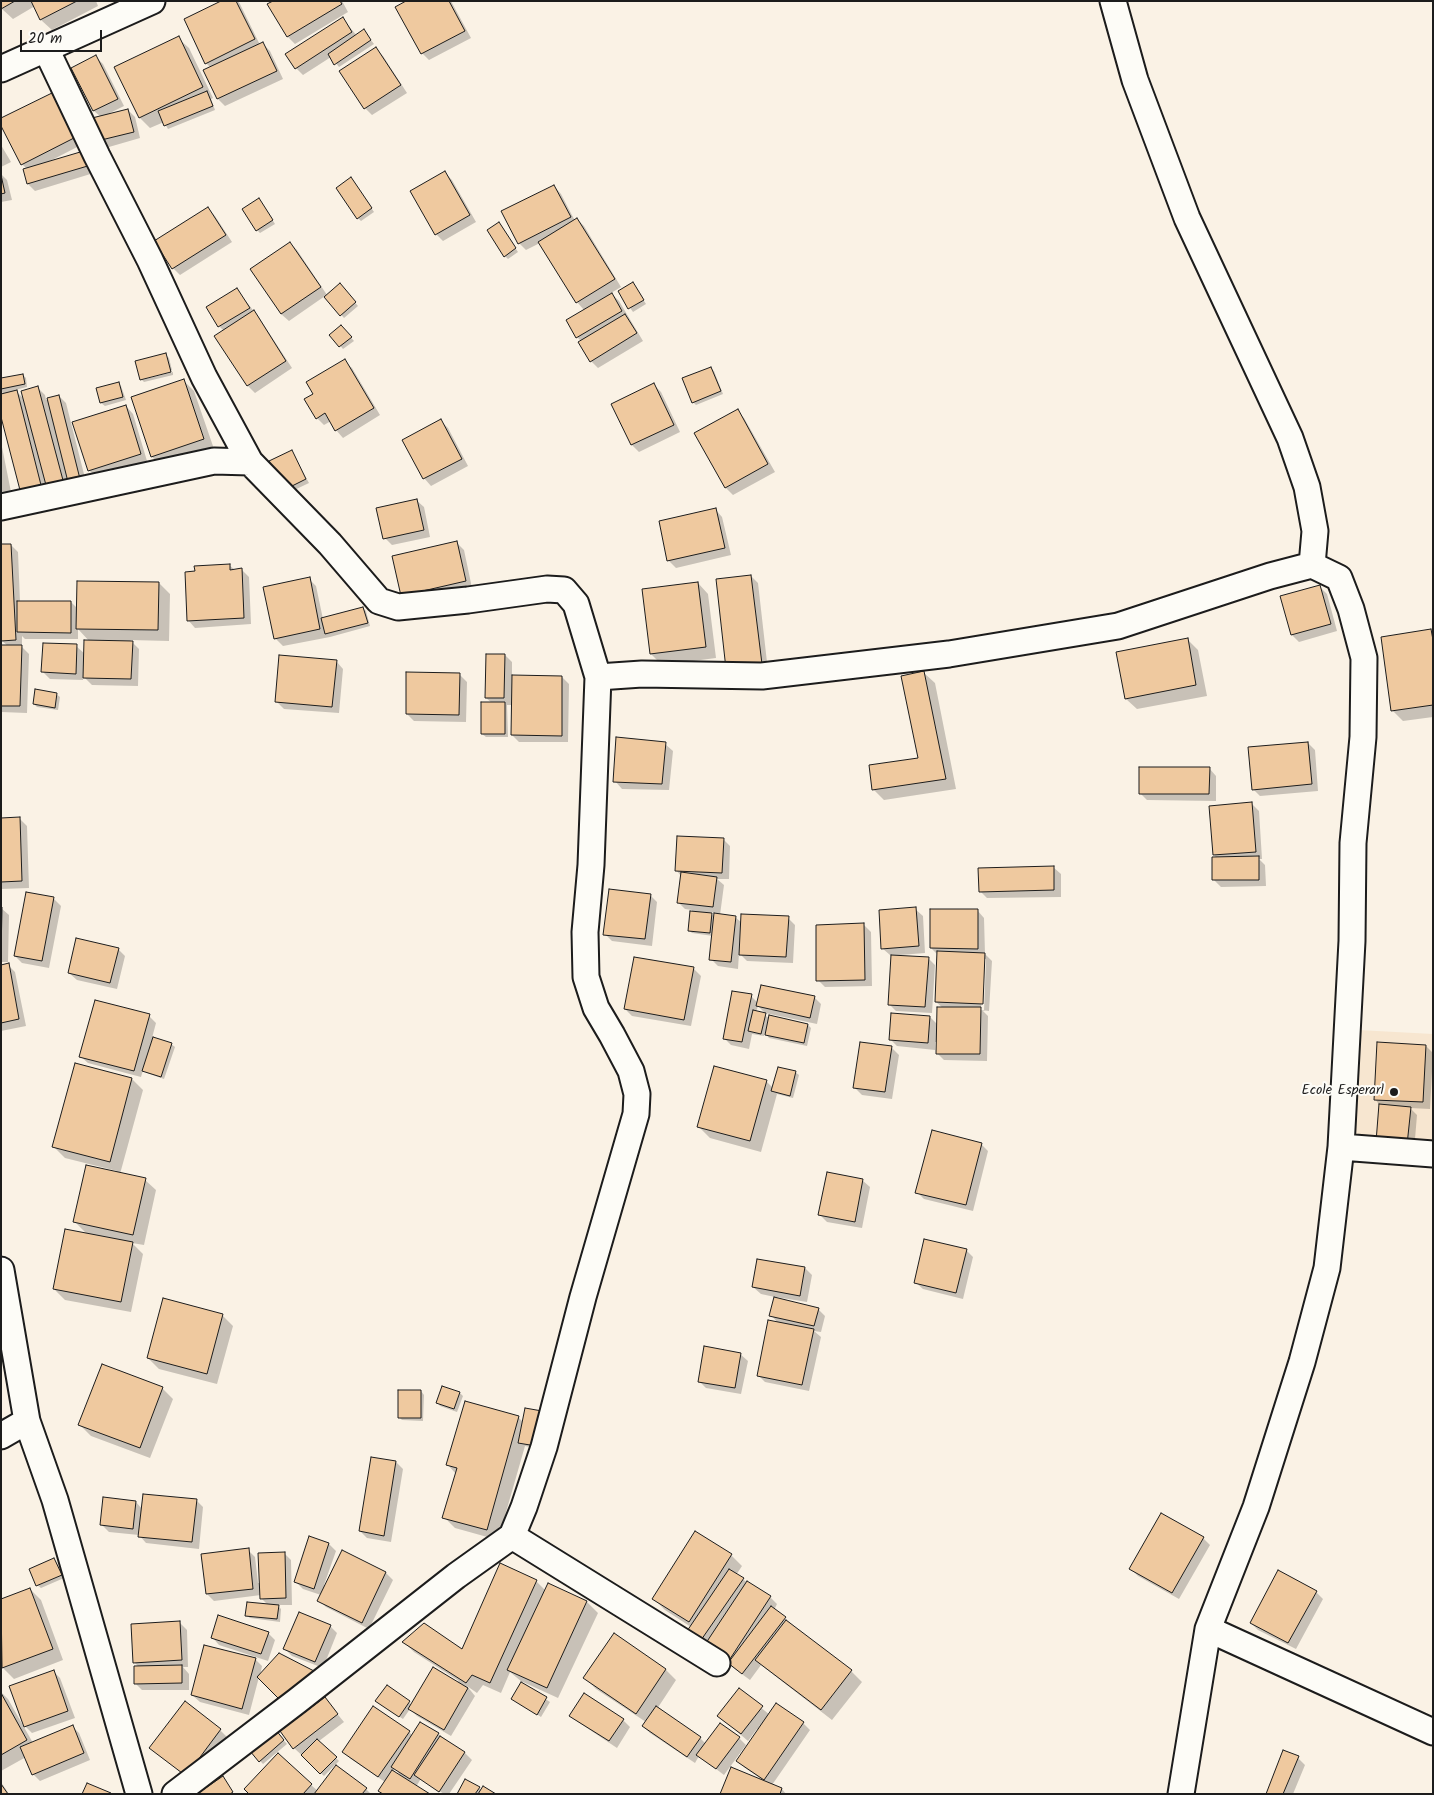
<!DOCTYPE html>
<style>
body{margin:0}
#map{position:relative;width:1434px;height:1795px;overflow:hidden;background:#faf2e5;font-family:Kalam,sans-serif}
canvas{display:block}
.frame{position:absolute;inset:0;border:2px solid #1c1c1c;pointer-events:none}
.scale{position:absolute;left:20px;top:30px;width:82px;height:22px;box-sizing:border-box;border:2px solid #1c1c1c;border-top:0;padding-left:6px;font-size:15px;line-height:18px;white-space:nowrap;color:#1c1c1c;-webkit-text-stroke:4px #fdfcf7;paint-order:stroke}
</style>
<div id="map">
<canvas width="1434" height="1795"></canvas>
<div class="frame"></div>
<div class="scale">20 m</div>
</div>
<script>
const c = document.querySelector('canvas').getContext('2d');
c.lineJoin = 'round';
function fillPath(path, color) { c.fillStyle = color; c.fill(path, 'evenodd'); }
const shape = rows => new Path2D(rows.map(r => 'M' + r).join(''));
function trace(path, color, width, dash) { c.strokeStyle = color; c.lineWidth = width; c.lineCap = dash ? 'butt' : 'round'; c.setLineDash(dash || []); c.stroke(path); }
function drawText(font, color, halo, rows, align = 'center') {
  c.font = font + ' Kalam,sans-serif'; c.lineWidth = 4; c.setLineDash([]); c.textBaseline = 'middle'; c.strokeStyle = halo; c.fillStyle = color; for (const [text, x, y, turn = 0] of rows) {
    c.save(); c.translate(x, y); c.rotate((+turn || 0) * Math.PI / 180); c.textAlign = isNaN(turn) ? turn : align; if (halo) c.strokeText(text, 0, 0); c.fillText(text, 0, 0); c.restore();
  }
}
const built = shape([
 [1358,1030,1433,1034,1433,1155,1351,1151]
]);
const shadow = shape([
 [1,1,96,1,98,6,52,30,41,20,35,6,13,19,2,9],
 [224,1,238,1,240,4,260,45,263,44,270,51,283,79,225,106,218,99,205,71,211,68,206,63],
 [275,1,342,1,348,12,295,44,288,37,269,5],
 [408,1,451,1,471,38,429,60,422,53],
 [343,19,357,36,364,31,374,44,339,67,331,57,303,75,296,68],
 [178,38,189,48,213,98,211,99,215,110,168,129,164,122,150,128,140,118],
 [376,49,383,56,407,93,372,115,365,108],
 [96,57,103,64,124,106,108,114,128,110,135,117,140,138,102,149,101,117,94,111],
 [51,94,58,101,81,145,48,162,86,152,97,172,35,191,28,184,27,169,22,164],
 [1,145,11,162,1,167],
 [445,173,452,180,476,222,443,241,436,234],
 [1,174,7,180,12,200,1,202],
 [354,182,374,212,361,221,358,218],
 [554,186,561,194,575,221,577,219,584,226,621,287,611,293,619,301,643,341,598,368,591,361,581,341,577,337,584,310,577,302,540,243,526,250,519,243],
 [262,203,275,224,260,233,257,230],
 [208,208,215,216,232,242,180,275,173,268],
 [502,227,518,252,508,259,505,256],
 [290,243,297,250,327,295,343,288,358,306,344,318,325,296,289,321,281,314,251,270],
 [633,284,646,304,633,312,619,292],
 [237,290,260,319,292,368,255,393,248,386,216,336,224,331,219,326],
 [341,326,354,341,343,349,331,335],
 [166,355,169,358,172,370,141,378],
 [344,361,352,368,380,415,343,438,336,430,331,421,324,425,317,418,315,395],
 [711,368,714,371,723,394,696,405,693,402],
 [173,372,173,375,144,382,142,380],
 [23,375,26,378,27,387,15,390,24,399,38,388,45,395,46,400,59,396,66,403,87,486,76,489,67,480,70,491,29,501,4,394,1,391,1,379],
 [183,380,194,391,214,449,163,467,152,457,132,397],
 [118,383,121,386,126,400,105,406,101,403,97,389],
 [654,385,661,392,680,432,639,452,632,445,613,405],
 [126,406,133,414,147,461,96,477,89,470],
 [737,411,744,418,775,472,733,495,726,488,696,434],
 [441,421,448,428,468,466,431,486,424,478],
 [1,442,12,497,1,499],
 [291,451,309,483,288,493],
 [416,500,424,507,430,537,392,545,385,538],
 [715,509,722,517,731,555,676,568,668,560],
 [457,543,464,550,472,588,409,603,393,557],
 [11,545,18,552,20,602,71,602,77,608,159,583,170,594,169,641,130,640,139,649,138,686,92,685,83,676,83,680,50,679,43,672,76,646,85,654,90,642,78,629,78,639,25,639,22,636,22,647,29,654,27,713,1,712,1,646,8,646,2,641],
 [229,565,235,570,242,570,249,577,251,624,195,628,188,620],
 [751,576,758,583,768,671,735,675],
 [309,579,316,586,323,619,363,608,366,611,370,626,330,637,283,646,276,639],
 [698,583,708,594,716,658,662,665,651,654],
 [1320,587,1327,594,1337,631,1299,642,1292,635],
 [1431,631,1433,632,1433,717,1403,721,1392,710],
 [1187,639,1198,650,1207,696,1137,709,1126,699],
 [505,655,512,662,512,676,562,677,569,684,568,742,519,742,512,735,512,705,507,705,508,737,486,737,482,734,492,703,486,698],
 [336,661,343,669,339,713,284,709,276,701],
 [924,673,935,683,956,789,884,800,873,789,920,759],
 [408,674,460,675,467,682,466,722,414,721,407,714],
 [56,694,60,697,58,710,37,707,34,704],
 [1308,743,1315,750,1318,791,1260,796,1253,789],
 [665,744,673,751,669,790,622,789,615,781],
 [1209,768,1216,776,1216,801,1147,800,1140,793],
 [1252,804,1259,811,1262,859,1259,859,1265,865,1266,886,1221,887,1214,880,1217,858,1214,855],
 [1,819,20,819,27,826,29,888,1,889],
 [723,839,730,846,729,879,717,879,724,885,720,915,735,917,742,923,788,918,795,925,793,963,747,961,739,953,738,969,718,966,711,959,713,936,692,933,689,930,692,910,685,909,678,902,681,876,676,870],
 [710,912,716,913,715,918],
 [1053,867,1061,874,1061,897,987,898,980,891],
 [650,895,657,902,652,946,612,941,605,934],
 [53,898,61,906,49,968,22,963,15,956],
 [1,908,9,915,8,962,1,962],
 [915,909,923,916,925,953,900,955,900,956,928,958,935,965,932,1013,896,1011,889,1004,892,955,890,955,882,948],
 [977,910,984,918,985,954,992,961,989,1011,982,1010,988,1016,987,1061,944,1060,937,1053,937,1042,935,1042,935,1050,897,1046,890,1039,930,1017,938,1025,943,1008,936,1002,938,955,931,948],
 [984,959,986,959,984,1011,981,1010],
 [864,925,871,932,872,986,825,987,818,980],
 [118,949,125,956,117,989,77,980,69,973],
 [8,965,15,972,26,1026,1,1031,1,966],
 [694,969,701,976,691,1026,632,1016,625,1009],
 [751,996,758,1003,814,997,821,1004,817,1024,765,1013,758,1006,756,1012,770,1018,808,1025,811,1028,807,1046,769,1038,765,1033,764,1036,752,1034,749,1049,731,1045,724,1038],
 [149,1016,156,1023,152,1038,171,1044,175,1047,164,1079,147,1073,143,1070,141,1077,88,1063,80,1056],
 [1426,1046,1433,1053,1430,1109,1410,1108,1417,1115,1414,1151,1375,1099],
 [892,1048,899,1055,892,1099,862,1095,854,1087],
 [76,1064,132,1079,143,1090,120,1174,145,1180,156,1190,144,1245,132,1243,143,1254,131,1312,65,1300,54,1289,87,1234,75,1222,117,1171,65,1158,54,1147],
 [795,1072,799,1075,793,1098,777,1094,761,1152,710,1138,699,1127,766,1081,773,1088],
 [981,1144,988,1151,973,1211,924,1199,917,1192],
 [862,1180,870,1187,862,1228,827,1222,819,1214],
 [966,1250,973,1257,963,1299,923,1289,915,1282],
 [805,1268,812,1275,807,1302,776,1297,776,1299,818,1309,825,1316,821,1332,814,1331,821,1337,809,1391,765,1382,758,1375,778,1323,771,1315,775,1297,761,1294,753,1287],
 [222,1315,233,1326,217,1384,159,1369,148,1358],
 [740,1354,748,1361,741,1394,706,1388,699,1381],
 [443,1387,460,1393,463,1396,457,1412,440,1406,437,1402],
 [162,1388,173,1399,150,1458,91,1436,80,1425],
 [421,1391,424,1395,423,1421,402,1420,399,1417],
 [465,1403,519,1418,523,1422,539,1449,525,1446,498,1540,455,1528,444,1517,456,1474,448,1465],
 [372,1459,396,1462,403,1469,391,1542,367,1538,360,1531],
 [196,1500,203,1507,199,1549,146,1543,139,1535,109,1532,102,1525,136,1502,142,1509],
 [696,1533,731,1555,742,1566,736,1575,770,1597,777,1604,774,1610,851,1671,862,1682,832,1720,761,1665,750,1680,713,1653,691,1627,665,1610,654,1599],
 [310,1538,329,1544,336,1551,324,1585,326,1586,343,1552,386,1573,393,1580,369,1629,326,1607,319,1600,321,1595,303,1589,296,1582],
 [1203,1538,1210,1545,1179,1599,1138,1576,1131,1569],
 [248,1550,255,1557,258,1583,260,1583,284,1553,291,1560,292,1605,277,1605,281,1609,280,1622,250,1618,246,1615,268,1605,261,1598,261,1595,214,1601,207,1594],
 [54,1560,57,1563,64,1578,41,1588,37,1585],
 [536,1581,546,1591,549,1585,587,1602,598,1613,558,1698,523,1682,522,1684,550,1702,541,1717,512,1698,522,1682,510,1672,501,1693,483,1685,477,1693,467,1686,475,1696,451,1736,417,1716,410,1709,403,1719,380,1704,387,1687,412,1705,459,1681,414,1652,404,1642,462,1651],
 [30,1589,41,1600,63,1660,14,1679,3,1668,1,1662,1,1600],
 [1316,1592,1323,1599,1296,1649,1258,1630,1251,1623],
 [179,1622,187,1630,188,1667,183,1667,189,1674,189,1690,142,1690,135,1683,139,1667,134,1662],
 [330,1626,337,1633,323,1668,292,1656,285,1649],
 [268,1633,275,1640,268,1661,219,1645,212,1637],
 [614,1635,666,1670,676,1680,657,1709,700,1738,706,1744,739,1738,746,1745,724,1775,699,1756,695,1763,650,1733,643,1726,646,1722,596,1689,585,1678],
 [255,1659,262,1666,260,1676,313,1672,320,1679,288,1706,259,1677,249,1715,200,1702,192,1695],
 [53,1671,60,1678,75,1718,32,1733,25,1726],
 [739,1690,770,1715,803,1723,810,1730,772,1785,782,1789,786,1794,722,1794,763,1780,745,1768,738,1761,759,1730,757,1729,748,1741,719,1716],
 [1,1692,8,1699,33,1743,72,1726,79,1733,90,1760,40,1781,33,1774,26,1757,1,1771],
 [325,1699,344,1722,319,1741,339,1761,324,1776,294,1748],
 [571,1715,623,1720,630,1727,617,1748,578,1722],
 [220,1730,227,1737,193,1782,151,1748],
 [409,1732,413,1736,438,1734,465,1753,472,1760,449,1794,444,1794,423,1780,420,1780,416,1787,385,1782,351,1759,344,1752],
 [395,1769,402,1777,393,1772],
 [278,1734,287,1744,263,1764,251,1751],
 [1298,1758,1305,1765,1293,1794,1267,1794],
 [1,1782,9,1794,1,1794],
 [311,1785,318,1791,366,1789,371,1794,250,1794],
 [479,1788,482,1791,493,1794,459,1794]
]);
const building = shape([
 [1,1,15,1,1,9,1,1],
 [31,1,77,1,40,20,31,1],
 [221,1,236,1,255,39,205,64,184,19,221,1],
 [273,1,340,1,342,4,287,37,267,4,273,1],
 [406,1,449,1,465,31,421,54,395,7,406,1],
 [343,17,352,32,295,69,285,54,343,17],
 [364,29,371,40,334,65,328,54,364,29],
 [179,36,203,87,139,118,114,67,179,36],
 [263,42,277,71,217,99,203,70,263,42],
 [376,47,401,85,364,109,339,71,376,47],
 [96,55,118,99,93,111,71,68,96,55],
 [207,91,213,106,164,126,158,111,207,91],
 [52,93,74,138,21,165,1,126,1,118,52,93],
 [128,109,134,132,93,142,88,119,128,109],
 [87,150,91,165,27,184,23,169,87,150],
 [445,171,470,215,435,235,410,191,445,171],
 [1,175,5,193,1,194,1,175],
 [351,177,372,208,357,219,336,188,351,177],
 [554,185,571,217,518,244,501,211,554,185],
 [259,198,273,220,256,231,242,209,259,198],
 [208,207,226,235,172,269,154,241,208,207],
 [577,218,615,279,576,303,538,242,577,218],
 [499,222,516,248,504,257,487,230,499,222],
 [290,242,321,287,281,314,250,269,290,242],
 [633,282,644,300,628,309,618,291,633,282],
 [340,283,356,302,340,316,324,297,340,283],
 [237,288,250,308,218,327,206,307,237,288],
 [612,293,622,311,576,338,566,320,612,293],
 [254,310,286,361,247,386,214,336,254,310],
 [625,314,637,333,590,362,578,342,625,314],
 [341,325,352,337,339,347,329,335,341,325],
 [166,353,171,372,140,380,135,361,166,353],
 [345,359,374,408,335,431,325,413,316,419,304,399,313,394,306,382,345,359],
 [711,367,721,391,692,403,682,378,711,367],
 [23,374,25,384,1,389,1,378,23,374],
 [184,379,204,439,151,457,131,397,184,379],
 [119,382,123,397,100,403,96,388,119,382],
 [654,383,674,425,631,445,611,404,654,383],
 [38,386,64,484,47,489,21,391,38,386],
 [17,390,42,489,21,494,1,417,1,394,17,390],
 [59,395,80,479,68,482,47,398,59,395],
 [126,405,141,454,88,471,72,422,126,405],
 [738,409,768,464,725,488,694,433,738,409],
 [441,419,462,459,423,479,402,440,441,419],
 [292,450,306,479,284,490,269,461,292,450],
 [417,499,424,530,383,539,376,508,417,499],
 [716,508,725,548,667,561,659,521,716,508],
 [457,541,466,581,401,596,392,556,457,541],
 [1,544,11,544,16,640,1,641,1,544],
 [230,564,230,570,242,568,244,618,187,621,185,572,195,571,194,566,230,564],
 [751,575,762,664,726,669,716,579,751,575],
 [310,577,320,629,274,639,263,587,310,577],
 [77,581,159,582,158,630,76,629,77,581],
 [698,582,706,647,650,654,642,589,698,582],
 [1320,585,1331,624,1291,635,1280,596,1320,585],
 [17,601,71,601,71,633,17,632,17,601],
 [363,607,368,623,325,634,321,618,363,607],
 [1431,629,1433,640,1433,705,1391,711,1381,637,1431,629],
 [1188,638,1196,685,1125,699,1116,652,1188,638],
 [84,640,133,641,131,679,83,678,84,640],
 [43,643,77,644,76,674,41,672,43,643],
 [1,645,22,645,20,706,1,706,1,645],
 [486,654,505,654,504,698,485,698,486,654],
 [279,655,337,660,332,707,275,702,279,655],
 [924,671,946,779,872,790,869,765,918,758,901,676,924,671],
 [406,672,460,673,459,715,406,714,406,672],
 [512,675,562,676,562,736,511,735,512,675],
 [35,689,57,693,55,708,33,704,35,689],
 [481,702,505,702,505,734,481,734,481,702],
 [616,737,666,742,662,784,613,782,616,737],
 [1308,742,1312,784,1252,790,1248,747,1308,742],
 [1139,767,1210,767,1209,794,1139,794,1139,767],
 [1252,802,1256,852,1213,855,1209,806,1252,802],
 [20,817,22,881,1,882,1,818,20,817],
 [677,836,724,838,722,873,675,871,677,836],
 [1259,856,1259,880,1212,880,1212,857,1259,856],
 [1054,866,1054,890,979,892,978,868,1054,866],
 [681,872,717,877,713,907,677,903,681,872],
 [609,889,651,894,645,939,603,935,609,889],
 [26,892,54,897,42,961,14,956,26,892],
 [1,907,2,907,1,955,1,907],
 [916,907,919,946,881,949,879,910,916,907],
 [930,909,978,909,978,949,930,948,930,909],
 [690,911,712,913,710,933,688,931,690,911],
 [714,913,736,916,731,962,709,960,714,913],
 [741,914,789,916,786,957,739,955,741,914],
 [864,923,865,980,816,981,816,925,864,923],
 [76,938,119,948,110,983,68,973,76,938],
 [937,951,985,953,983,1004,935,1002,937,951],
 [891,955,929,957,925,1007,888,1005,891,955],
 [634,957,694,967,684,1020,624,1009,634,957],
 [9,963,19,1019,1,1023,1,965,9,963],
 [761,985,815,996,810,1018,756,1006,761,985],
 [732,991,752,994,742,1042,723,1039,732,991],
 [95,1000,150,1014,134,1071,79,1057,95,1000],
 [937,1007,981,1007,980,1054,936,1054,937,1007],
 [753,1010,766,1013,761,1034,748,1031,753,1010],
 [891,1013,930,1016,928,1043,889,1040,891,1013],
 [769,1015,808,1024,804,1043,765,1035,769,1015],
 [153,1037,172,1043,161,1077,142,1071,153,1037],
 [860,1042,892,1046,885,1092,853,1088,860,1042],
 [1377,1042,1426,1045,1423,1102,1374,1100,1377,1042],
 [75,1063,132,1078,110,1162,52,1147,75,1063],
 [714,1066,767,1080,750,1141,697,1127,714,1066],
 [778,1067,796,1071,790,1096,771,1091,778,1067],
 [1379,1104,1411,1107,1407,1145,1376,1142,1379,1104],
 [932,1130,982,1143,966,1205,915,1193,932,1130],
 [86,1165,146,1178,133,1235,73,1222,86,1165],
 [827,1172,863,1179,855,1222,818,1215,827,1172],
 [65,1229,133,1242,121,1302,53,1289,65,1229],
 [924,1239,967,1249,956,1293,914,1283,924,1239],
 [757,1259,805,1267,800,1296,752,1287,757,1259],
 [774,1297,819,1308,814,1326,769,1316,774,1297],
 [163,1298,223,1314,207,1374,147,1358,163,1298],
 [768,1320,814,1329,802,1385,757,1376,768,1320],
 [704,1346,741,1353,735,1388,698,1382,704,1346],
 [102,1364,163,1387,140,1448,78,1425,102,1364],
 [442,1386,460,1392,454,1409,436,1403,442,1386],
 [398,1390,421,1390,421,1418,398,1418,398,1390],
 [465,1401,519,1416,487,1530,442,1518,457,1468,446,1465,465,1401],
 [525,1408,542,1411,536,1446,518,1443,525,1408],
 [371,1457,396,1461,384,1536,359,1531,371,1457],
 [143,1494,197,1499,192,1542,138,1537,143,1494],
 [103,1497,136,1501,133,1529,100,1525,103,1497],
 [1161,1513,1204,1537,1172,1593,1129,1569,1161,1513],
 [695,1531,732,1554,689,1622,652,1599,695,1531],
 [309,1536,329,1543,314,1589,294,1582,309,1536],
 [249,1548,253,1589,206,1594,201,1554,249,1548],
 [342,1550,386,1572,362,1623,317,1601,342,1550],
 [285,1552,286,1598,260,1599,258,1553,285,1552],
 [54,1558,62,1575,36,1586,29,1569,54,1558],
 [500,1563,537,1580,490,1683,472,1675,466,1683,402,1642,424,1623,462,1649,500,1563],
 [729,1569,744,1578,699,1643,685,1634,729,1569],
 [1278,1570,1317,1591,1288,1643,1250,1623,1278,1570],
 [747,1581,771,1596,728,1662,704,1646,747,1581],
 [548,1583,587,1601,547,1688,507,1670,548,1583],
 [30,1588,53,1649,2,1668,1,1599,30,1588],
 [247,1602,279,1605,277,1619,245,1616,247,1602],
 [771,1606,786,1617,742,1674,728,1663,771,1606],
 [299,1612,331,1625,315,1662,283,1649,299,1612],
 [218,1615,269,1632,261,1654,211,1638,218,1615],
 [786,1620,852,1670,821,1710,755,1660,786,1620],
 [180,1621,182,1660,133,1663,131,1624,180,1621],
 [614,1633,666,1669,636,1714,583,1678,614,1633],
 [204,1645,256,1658,242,1709,191,1695,204,1645],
 [279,1653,314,1671,280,1700,257,1677,279,1653],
 [182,1665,182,1683,134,1684,134,1666,182,1665],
 [433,1667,468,1688,444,1730,408,1709,433,1667],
 [54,1670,68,1711,24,1727,9,1686,54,1670],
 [521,1682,547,1697,537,1715,511,1699,521,1682],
 [387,1685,410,1701,399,1717,375,1701,387,1685],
 [739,1688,763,1706,741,1734,717,1716,739,1688],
 [1,1693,27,1740,1,1755,1,1693],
 [584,1693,624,1719,609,1741,569,1716,584,1693],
 [325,1697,338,1714,293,1749,280,1731,325,1697],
 [185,1701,221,1729,186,1776,149,1748,185,1701],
 [776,1703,804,1722,764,1780,736,1761,776,1703],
 [373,1706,410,1731,378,1777,342,1752,373,1706],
 [656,1706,701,1737,687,1757,642,1726,656,1706],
 [420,1722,439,1733,410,1779,391,1767,420,1722],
 [720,1723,740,1737,716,1769,696,1755,720,1723],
 [73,1725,84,1753,32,1775,20,1747,73,1725],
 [275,1729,284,1740,259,1762,250,1751,275,1729],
 [440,1736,465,1752,439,1792,414,1775,440,1736],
 [317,1739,337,1757,320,1774,301,1755,317,1739],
 [1283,1750,1299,1756,1283,1794,1266,1794,1283,1750],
 [278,1753,312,1784,303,1794,249,1794,244,1789,278,1753],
 [336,1765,367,1788,362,1794,314,1794,336,1765],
 [731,1767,782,1788,780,1794,720,1794,731,1767],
 [392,1770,430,1794,383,1794,378,1791,392,1770],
 [223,1776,233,1792,230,1794,197,1794,223,1776],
 [465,1779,480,1787,475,1794,457,1794,465,1779],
 [87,1783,111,1793,110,1794,82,1794,87,1783],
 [1,1784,8,1794,1,1794,1,1784],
 [483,1786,496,1794,478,1794,483,1786]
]);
const minor = shape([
 [1113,1,1135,80,1187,218,1290,438,1307,487,1315,531,1312,565],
 [46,49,97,156,150,260,204,377,250,462],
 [1,69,152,1],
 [1,507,214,461,250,462,330,544,379,601,398,607,468,600,547,589,564,590,576,604,598,677,591,865,585,932,586,977,596,1008,612,1035,631,1071,637,1094,636,1114,583,1297,544,1447,524,1507,512,1536,456,1576,297,1701,175,1794],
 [598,677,642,674,762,676,949,654,1118,626,1270,576,1312,565,1339,578,1351,609,1364,658,1363,737,1353,843,1352,941,1341,1147,1327,1268,1302,1362,1256,1507,1208,1629,1181,1794],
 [1341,1147,1433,1154],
 [1,1270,27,1421,55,1500,139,1794],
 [1,1436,27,1421],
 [512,1536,717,1663],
 [1208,1629,1433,1732]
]);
const markers = [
 [1394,1092,5,"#1c1c1c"]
];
const poiNames = [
 ["Ecole Esperarl",1384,1092]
];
fillPath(built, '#f7e6d0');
fillPath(shadow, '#0003');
fillPath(building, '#efc99f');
trace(building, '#1c1c1c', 1);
trace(minor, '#1c1c1c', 29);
trace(minor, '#fdfcf7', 25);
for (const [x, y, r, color] of markers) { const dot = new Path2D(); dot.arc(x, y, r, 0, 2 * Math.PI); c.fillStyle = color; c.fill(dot); trace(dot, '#fdfcf7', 2); }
drawText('14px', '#1c1c1c', '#fdfcf7', poiNames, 'right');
</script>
